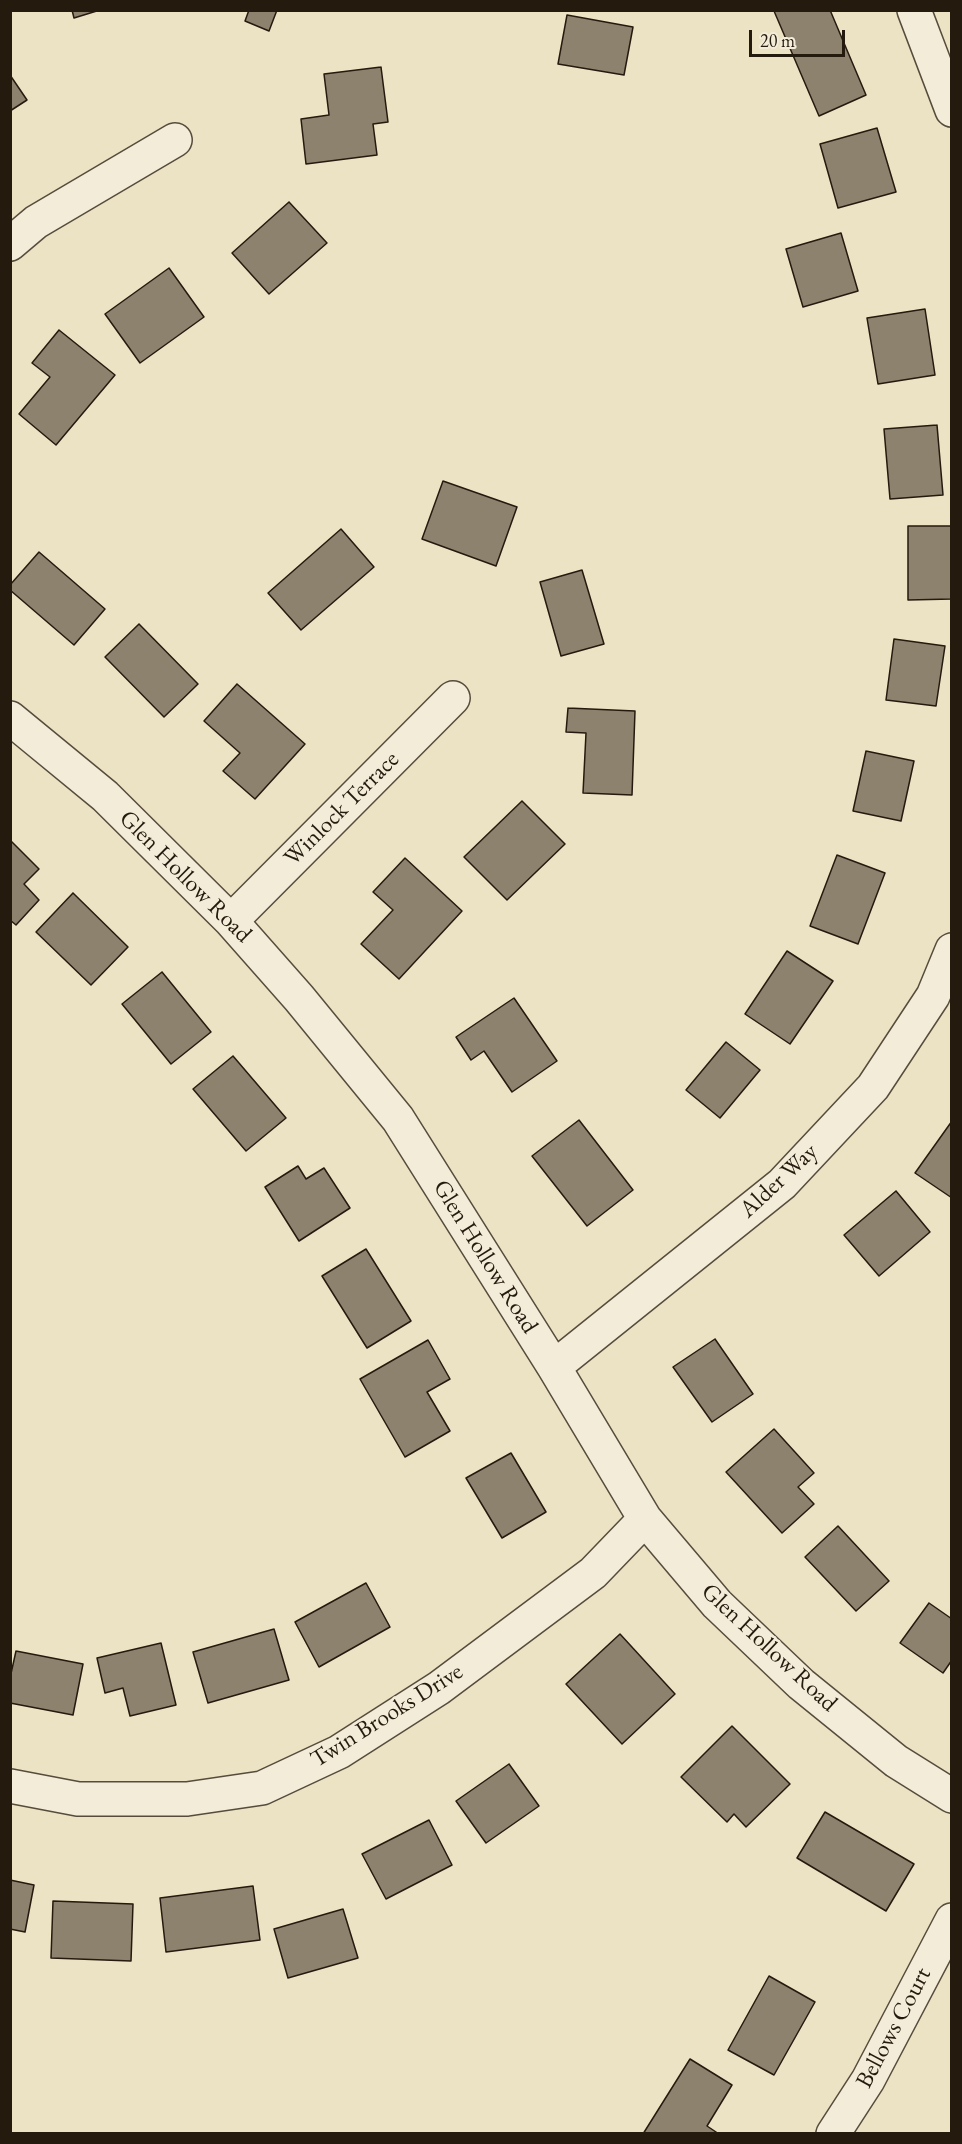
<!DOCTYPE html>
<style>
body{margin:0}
#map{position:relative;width:962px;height:2144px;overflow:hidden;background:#ece2c4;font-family:"EB Garamond",serif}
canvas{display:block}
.frame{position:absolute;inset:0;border:12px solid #251a0e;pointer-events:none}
.scale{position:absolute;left:749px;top:30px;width:96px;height:27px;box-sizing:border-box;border:3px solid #251a0e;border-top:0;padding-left:8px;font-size:18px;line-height:21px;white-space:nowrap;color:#251a0e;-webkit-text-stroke:4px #f3ecd9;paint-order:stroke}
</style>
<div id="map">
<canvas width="962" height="2144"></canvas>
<div class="frame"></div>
<div class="scale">20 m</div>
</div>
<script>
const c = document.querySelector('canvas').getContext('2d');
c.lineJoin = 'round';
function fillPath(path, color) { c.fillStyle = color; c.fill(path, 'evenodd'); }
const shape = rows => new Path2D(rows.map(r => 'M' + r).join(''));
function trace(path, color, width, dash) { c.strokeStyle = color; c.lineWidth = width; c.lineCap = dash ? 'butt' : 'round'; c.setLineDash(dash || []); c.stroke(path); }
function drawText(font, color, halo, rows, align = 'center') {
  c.font = font + ' "EB Garamond",serif'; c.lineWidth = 5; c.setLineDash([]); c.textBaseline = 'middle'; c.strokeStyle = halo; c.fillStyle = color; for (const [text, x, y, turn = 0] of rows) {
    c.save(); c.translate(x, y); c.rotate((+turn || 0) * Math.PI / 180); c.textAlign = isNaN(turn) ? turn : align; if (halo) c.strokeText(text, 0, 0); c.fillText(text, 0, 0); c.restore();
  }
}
const building = shape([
 [72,10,100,10,74,18,72,10],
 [249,10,277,10,269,31,245,21,249,10],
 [830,10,866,95,819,116,774,11,830,10],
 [567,15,633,27,624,75,558,64,567,15],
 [381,67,388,122,373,124,377,155,306,164,301,119,329,115,324,74,381,67],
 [10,75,27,100,10,111,10,75],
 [877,128,896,192,838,208,820,144,877,128],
 [289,202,327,243,269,294,232,253,289,202],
 [841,233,858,291,803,307,786,249,841,233],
 [169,268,204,317,140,363,105,314,169,268],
 [925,309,935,375,878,384,867,318,925,309],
 [59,330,115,375,56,445,19,414,50,377,32,363,59,330],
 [937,425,943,495,890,499,884,429,937,425],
 [443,481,517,507,496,566,422,539,443,481],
 [908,526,952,526,952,599,908,600,908,526],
 [341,529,374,567,301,630,268,593,341,529],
 [39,552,105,609,74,645,10,590,10,585,39,552],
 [582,570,604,644,561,656,540,582,582,570],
 [139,624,198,684,164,717,105,657,139,624],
 [894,639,945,646,936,706,886,700,894,639],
 [237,684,305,744,255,799,223,771,240,753,204,721,237,684],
 [568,708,635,711,632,795,583,793,586,733,566,732,568,708],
 [866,751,914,761,901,821,853,811,866,751],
 [522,801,565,844,507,900,464,857,522,801],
 [10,840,39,869,24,884,39,900,16,925,10,920,10,840],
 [837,855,885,873,858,944,810,926,837,855],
 [405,858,462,911,399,979,361,944,393,910,373,892,405,858],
 [73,893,128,947,91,985,36,932,73,893],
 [787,951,833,981,790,1044,745,1014,787,951],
 [162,972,211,1032,171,1064,122,1004,162,972],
 [514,998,557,1061,512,1092,484,1051,471,1060,456,1037,514,998],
 [726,1042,760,1070,720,1118,686,1090,726,1042],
 [233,1056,286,1118,246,1151,193,1089,233,1056],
 [579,1120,633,1190,587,1226,532,1156,579,1120],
 [952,1121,952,1198,915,1173,952,1121],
 [298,1166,306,1179,324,1168,350,1208,299,1241,265,1187,298,1166],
 [896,1191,930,1232,879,1276,844,1235,896,1191],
 [366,1249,411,1321,367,1348,322,1276,366,1249],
 [715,1339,753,1394,712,1422,673,1367,715,1339],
 [428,1340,450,1379,427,1392,450,1431,405,1457,360,1379,428,1340],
 [774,1429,814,1473,798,1487,814,1504,782,1533,726,1472,774,1429],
 [511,1453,546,1512,502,1538,466,1478,511,1453],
 [838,1526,889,1581,856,1611,805,1557,838,1526],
 [366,1583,390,1627,319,1667,295,1622,366,1583],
 [929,1603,952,1619,952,1660,943,1673,900,1643,929,1603],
 [274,1629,289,1680,208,1703,193,1652,274,1629],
 [620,1634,675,1694,622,1744,566,1684,620,1634],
 [161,1643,176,1705,130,1716,123,1688,105,1693,97,1658,161,1643],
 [16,1651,83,1664,73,1715,10,1703,10,1678,16,1651],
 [732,1726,790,1784,746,1827,734,1814,727,1822,681,1777,732,1726],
 [509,1764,539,1806,486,1843,456,1801,509,1764],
 [825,1812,914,1864,886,1911,797,1858,825,1812],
 [429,1820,452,1865,386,1899,362,1854,429,1820],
 [10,1880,34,1885,25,1932,10,1929,10,1880],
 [253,1886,260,1940,166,1952,160,1898,253,1886],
 [53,1901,133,1904,131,1961,51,1958,53,1901],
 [343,1909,358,1958,288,1978,274,1929,343,1909],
 [769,1976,815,2002,774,2075,728,2050,769,1976],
 [690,2059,732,2085,707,2126,719,2134,643,2134,690,2059]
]);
const minor = shape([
 [914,10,952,110],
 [10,244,36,222,175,140],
 [10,718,105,796,231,921,299,998,398,1119,554,1367,645,1519,717,1604,801,1684,896,1761,952,1796],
 [231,921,453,698],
 [554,1367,782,1184,873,1087,933,996,952,950],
 [10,1786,78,1799,187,1799,262,1788,339,1752,439,1688,593,1573,645,1519],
 [833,2134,868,2080,952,1920]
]);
const streetNames = [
 ["Winlock Terrace",342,809,-45],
 ["Glen Hollow Road",185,877,45],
 ["Alder Way",779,1181,-43],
 ["Glen Hollow Road",485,1257,58],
 ["Glen Hollow Road",769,1648,43],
 ["Twin Brooks Drive",387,1716,-32],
 ["Bellows Court",894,2028,-62]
];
fillPath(building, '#8c826d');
trace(building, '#251a0e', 1.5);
trace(minor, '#574c3c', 36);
trace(minor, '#f3ecd9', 33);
drawText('24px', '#251a0e', '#f3ecd9', streetNames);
</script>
